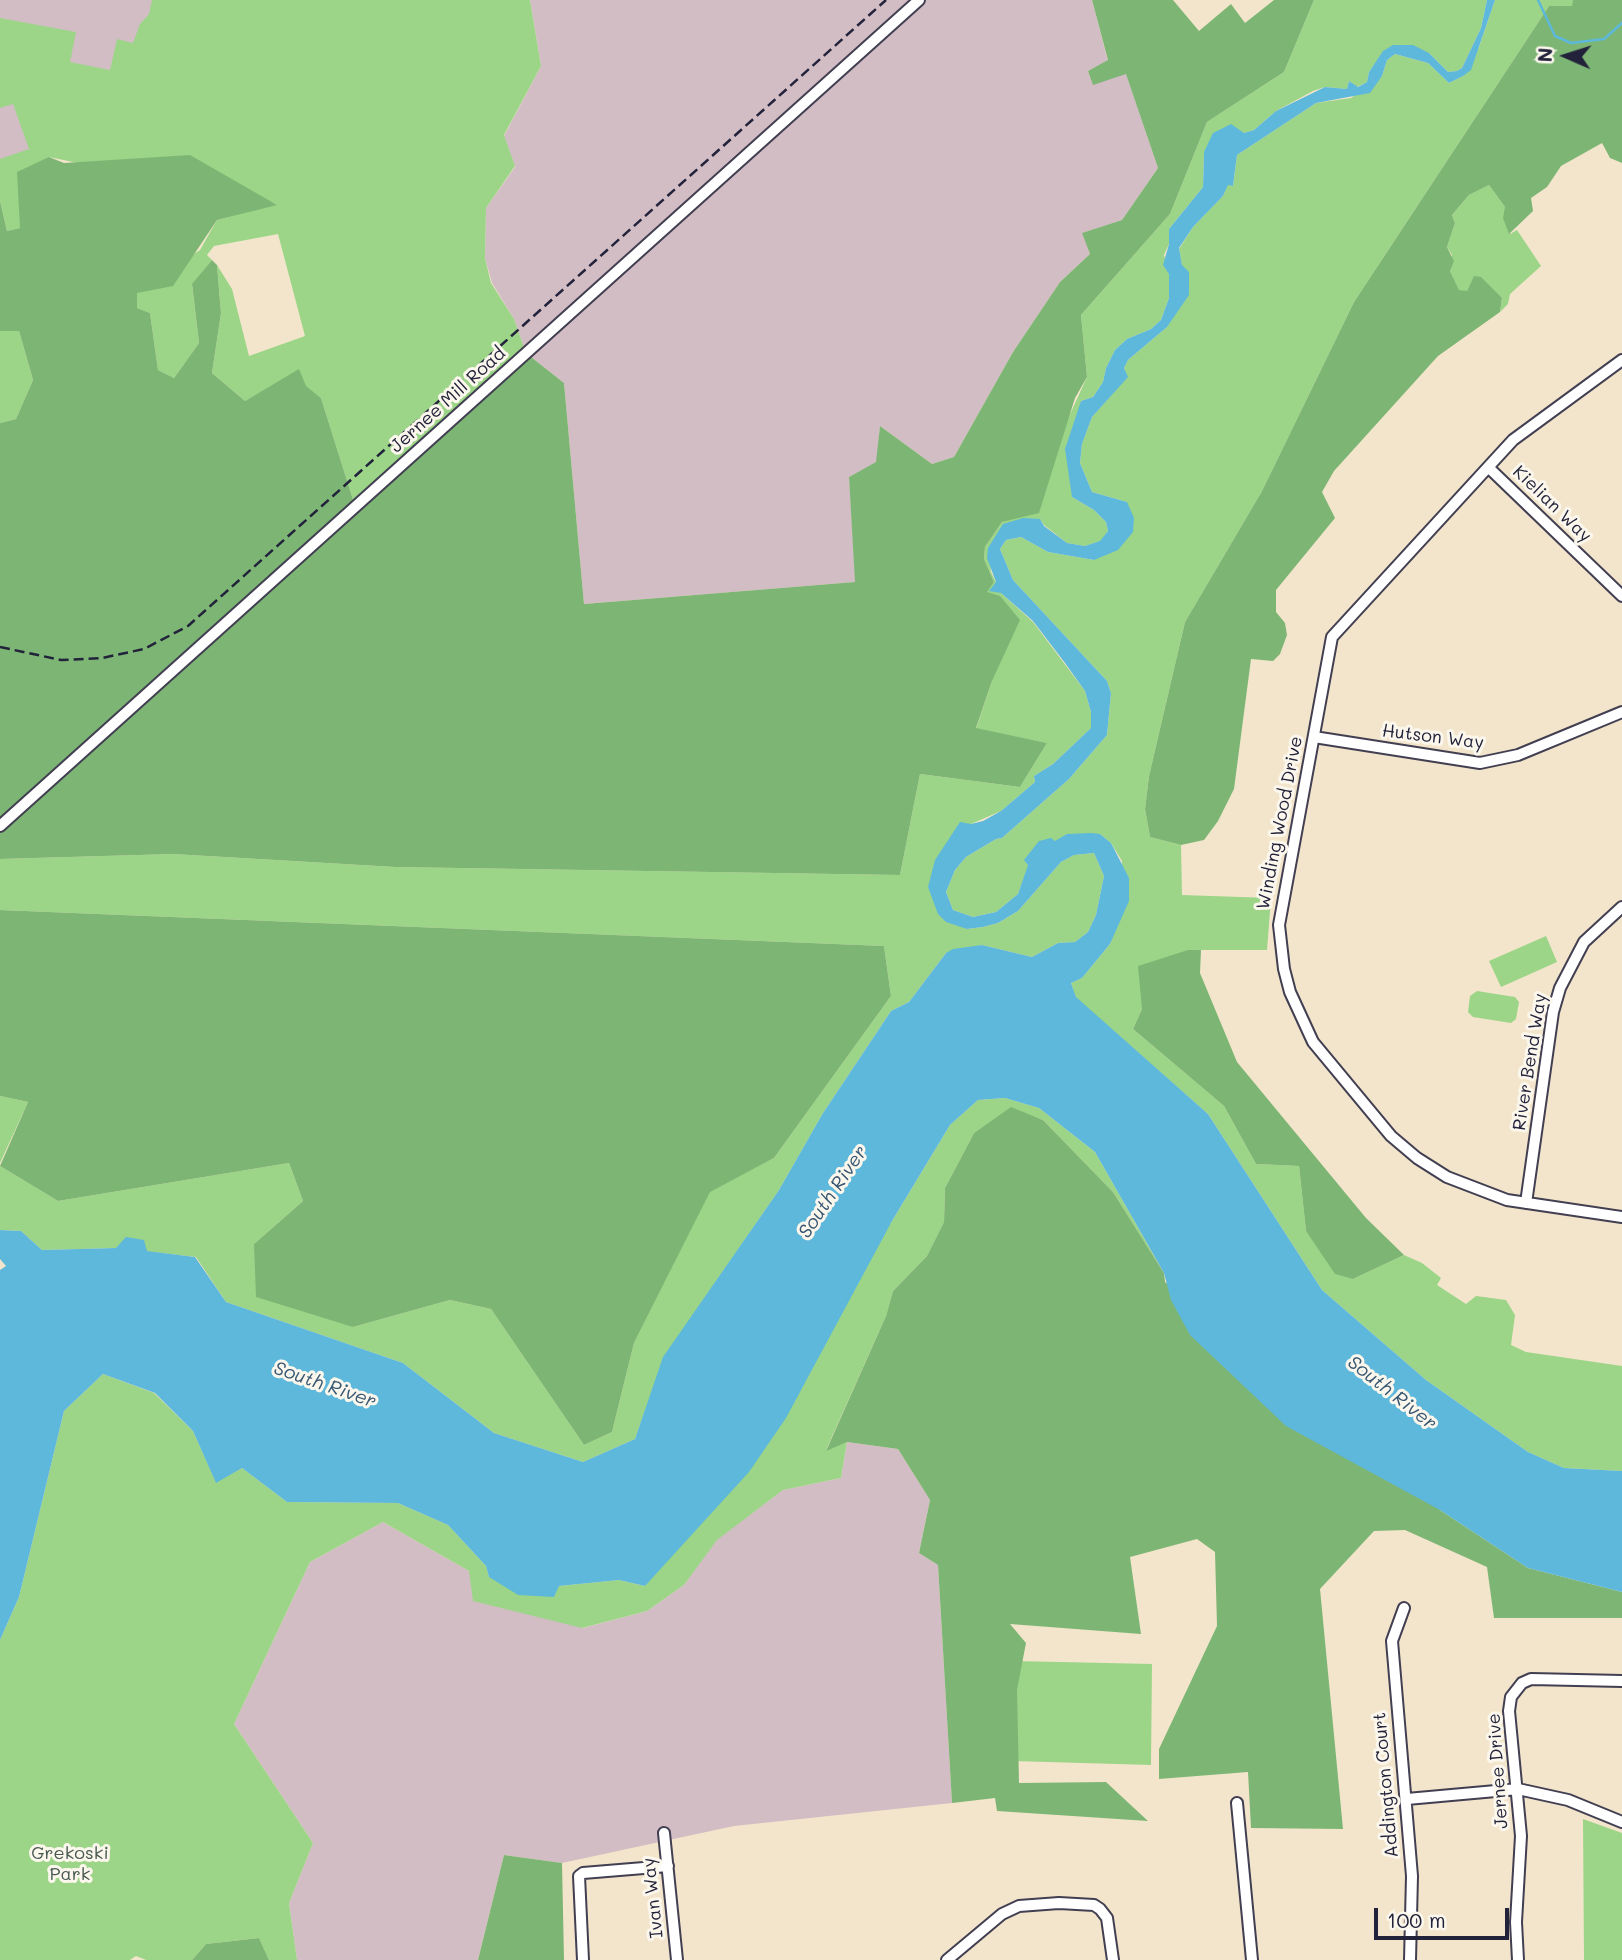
<!DOCTYPE html>
<style>
body{margin:0}
#map{position:relative;width:1622px;height:1960px;overflow:hidden;background:#f3e5cb;font-family:Mali,sans-serif}
canvas{display:block}
.north{position:absolute;left:1531px;top:21px;width:70px;height:70px;-webkit-text-stroke:5px #fbf7ec;paint-order:stroke;rotate:273deg;font-size:19px;font-weight:700;line-height:28px;text-align:center;color:#22223b}
.north::after{content:'';display:block;margin:auto;width:24px;height:32px;background:#22223b;clip-path:polygon(50% 0,100% 100%,50% 72%,0 100%)}
.scale{position:absolute;left:1374px;top:1908px;width:135px;height:32px;box-sizing:border-box;border:4px solid #22223b;border-top:0;padding-left:9px;font-size:21px;line-height:24px;white-space:nowrap;color:#22223b;-webkit-text-stroke:5px #fbf7ec;paint-order:stroke}
</style>
<div id="map">
<canvas width="1622" height="1960"></canvas>
<div class="north">N</div>
<div class="scale">100 m</div>
</div>
<script>
const c = document.querySelector('canvas').getContext('2d');
c.lineJoin = 'round';
function fillPath(path, color) { c.fillStyle = color; c.fill(path, 'evenodd'); }
const shape = rows => new Path2D(rows.map(r => 'M' + r).join(''));
function trace(path, color, width, dash) { c.strokeStyle = color; c.lineWidth = width; c.lineCap = dash ? 'butt' : 'round'; c.setLineDash(dash || []); c.stroke(path); }
function drawText(font, color, halo, rows, align = 'center') {
  c.font = font + ' Mali,sans-serif'; c.lineWidth = 6; c.setLineDash([]); c.textBaseline = 'middle'; c.strokeStyle = halo; c.fillStyle = color; for (const [text, x, y, turn = 0] of rows) {
    c.save(); c.translate(x, y); c.rotate((+turn || 0) * Math.PI / 180); c.textAlign = isNaN(turn) ? turn : align; if (halo) c.strokeText(text, 0, 0); c.fillText(text, 0, 0); c.restore();
  }
}
const industrial = shape([
 [0,0,177,0,180,27,0,176],
 [530,0,1092,0,1108,61,1088,71,1093,84,1126,73,1158,168,1122,220,1083,233,1090,254,1060,282,1013,352,954,457,932,464,880,426,877,462,849,477,856,582,584,604,564,383,526,353,514,319,492,283,485,258,486,208,515,167,504,136,541,66],
 [847,1442,898,1449,930,1500,919,1553,938,1565,952,1803,734,1826,562,1863,504,1855,478,1960,297,1960,289,1903,313,1843,234,1724,310,1562,383,1522,469,1571,583,1628,647,1611,684,1585,716,1540,783,1490,841,1478]
]);
const green = shape([
 [152,0,530,0,541,66,504,135,515,166,486,208,485,258,491,283,514,319,526,353,355,506,321,398,305,386,299,370,245,401,212,373,221,313,217,265,232,289,249,356,305,336,278,234,214,246,207,255,212,260,192,285,199,343,174,378,158,370,150,313,137,308,136,293,200,250,217,220,276,204,49,157,20,228,7,231,0,201,0,159,29,149,13,104,0,108,0,18,76,32,70,62,110,70,117,39,133,43,140,24,149,14],
 [1314,0,1487,0,1481,28,1462,68,1457,71,1448,72,1429,53,1383,52,1369,72,1367,82,1357,87,1349,81,1347,89,1325,87,1313,91,1276,111,1254,130,1244,133,1236,130,1204,152,1203,187,1169,229,1169,244,1164,255,1169,274,1169,298,1161,320,1151,329,1127,339,1115,350,1106,368,1103,382,1093,397,1081,401,1072,497,1094,510,1106,522,1108,531,1101,541,1085,546,1067,543,1044,525,1040,519,988,548,991,572,1001,593,1033,622,1085,691,1091,712,1091,728,1053,764,1034,776,1035,782,1001,811,971,824,928,887,967,929,983,927,998,923,1018,911,1061,862,1074,855,1094,853,1104,876,1096,915,1088,932,1075,942,1058,943,1032,957,982,945,946,953,909,1002,891,1011,823,1113,779,1190,664,1357,635,1439,583,1462,494,1433,403,1363,226,1302,196,1257,117,1248,42,1250,21,1231,0,1230,0,1166,58,1201,289,1163,303,1201,254,1244,353,1327,450,1300,491,1309,584,1445,612,1432,634,1343,710,1191,774,1158,891,996,884,946,0,910,0,859,173,854,395,867,900,875,920,774,1020,787,1047,743,976,729,992,681,986,592,994,582,984,559,985,547,1002,522,1024,515,1087,377,1081,315,1170,214,1207,122,1284,72],
 [1495,0,1573,0,1573,6,1549,6,1354,302,1262,491,1185,622,1149,776,1145,809,1150,837,1181,845,1182,895,1271,898,1267,950,1188,950,1142,1009,1133,1029,1224,1106,1256,1164,1299,1166,1306,1231,1353,1279,1404,1255,1422,1263,1441,1278,1437,1285,1466,1304,1476,1296,1506,1300,1515,1315,1511,1345,1526,1352,1622,1366,1622,1471,1564,1468,1528,1452,1426,1380,1322,1290,1208,1114,1076,998,1071,983,1082,978,1110,944,1117,925,1122,861,1111,843,1100,834,1067,834,1029,864,1018,894,996,912,973,917,953,910,946,892,955,870,966,857,996,839,1002,838,1069,779,1107,735,1111,693,1107,681,1013,580,1000,549,1006,540,1021,537,1048,552,1094,560,1127,502,1092,492,1080,463,1082,444,1092,417,1127,377,1124,368,1128,360,1167,327,1182,265,1179,249,1193,227,1223,196,1228,184,1233,186,1237,155,1316,103,1351,98,1382,76,1387,60,1395,54,1428,63,1449,83,1463,76,1479,47],
 [1489,185,1505,207,1510,234,1517,230,1541,266,1510,294,1508,304,1500,312,1502,298,1474,277,1467,291,1459,291,1450,271,1452,255,1447,247,1455,223,1452,215,1469,195],
 [0,331,19,331,33,380,16,419,0,423],
 [1546,936,1557,962,1501,987,1489,961],
 [1477,991,1515,997,1519,1002,1516,1019,1511,1023,1473,1017,1468,1012,1470,996],
 [0,1096,28,1102,0,1163],
 [1005,1098,1039,1108,1095,1152,1164,1273,1113,1192,1043,1120,1011,1108,974,1133,945,1188,944,1222,927,1256,893,1291,886,1316,826,1450,847,1442,841,1478,783,1490,717,1540,684,1585,647,1611,582,1628,473,1601,469,1571,383,1522,310,1562,234,1724,313,1843,289,1903,297,1960,269,1960,259,1938,206,1944,192,1960,146,1960,136,1956,130,1960,0,1960,0,1640,19,1597,64,1411,103,1374,154,1393,193,1431,216,1482,242,1468,287,1502,398,1503,448,1525,486,1566,489,1577,559,1586,619,1580,645,1586,892,1221,950,1125,978,1100],
 [1014,1661,1152,1664,1151,1765,1013,1761],
 [1583,1819,1622,1833,1622,1960,1584,1960]
]);
const forest = shape([
 [1092,0,1173,0,1199,31,1231,4,1245,23,1274,0,1314,0,1284,72,1207,122,1170,214,1081,315,1087,377,1075,398,1039,513,1002,522,985,547,984,559,994,582,987,592,1000,596,1020,620,992,681,976,728,1047,743,1020,787,920,774,900,875,395,867,173,854,0,859,0,423,16,419,33,380,19,331,0,331,0,201,7,231,20,228,17,172,49,157,64,163,190,155,277,205,217,220,173,286,137,293,137,308,150,313,158,370,174,378,199,343,192,284,212,260,217,265,221,313,212,373,245,401,299,369,306,386,321,398,355,506,526,353,564,383,584,604,855,582,849,477,876,462,880,426,932,464,954,457,1013,352,1060,282,1090,254,1082,233,1122,220,1158,168,1126,74,1093,85,1088,71,1108,60],
 [1573,0,1622,0,1622,163,1610,158,1602,143,1561,166,1547,187,1531,198,1533,211,1509,234,1503,218,1505,207,1489,185,1469,195,1452,215,1455,223,1447,247,1454,261,1450,271,1459,290,1467,291,1474,276,1481,277,1502,298,1500,312,1438,356,1334,471,1322,492,1335,518,1276,590,1276,612,1285,623,1287,635,1280,654,1273,661,1251,659,1234,789,1218,821,1204,840,1181,845,1150,837,1145,809,1149,776,1185,622,1262,491,1354,302,1549,6,1572,6],
 [0,910,884,946,891,996,774,1158,710,1192,634,1343,612,1432,584,1445,491,1309,450,1300,353,1327,256,1297,254,1244,303,1201,289,1163,58,1201,0,1166,28,1102,0,1096],
 [1188,950,1201,950,1200,973,1237,1062,1366,1218,1404,1255,1353,1279,1335,1274,1306,1231,1299,1166,1256,1164,1224,1106,1133,1029,1142,1009,1138,966],
 [1011,1107,1043,1120,1113,1192,1164,1273,1165,1282,1440,1510,1528,1568,1622,1592,1622,1618,1494,1618,1487,1567,1405,1530,1374,1531,1320,1589,1343,1829,1251,1828,1248,1772,1159,1779,1159,1749,1217,1626,1215,1552,1197,1539,1130,1557,1141,1634,1010,1624,1026,1643,1017,1690,1019,1783,1106,1782,1148,1821,997,1811,995,1798,952,1803,938,1565,919,1553,930,1500,898,1449,847,1442,826,1451,886,1316,893,1291,927,1256,944,1222,945,1188,974,1133],
 [504,1855,562,1863,564,1960,478,1960],
 [259,1938,269,1960,192,1960,206,1944]
]);
const water = shape([
 [1487,0,1495,0,1471,70,1463,76,1449,83,1428,63,1395,54,1387,60,1382,76,1370,93,1316,103,1237,155,1233,186,1228,185,1223,196,1193,227,1179,248,1182,265,1189,272,1189,295,1167,327,1128,360,1124,368,1128,377,1092,417,1082,444,1080,463,1092,492,1127,502,1134,518,1133,532,1118,550,1094,560,1048,552,1021,537,1006,540,1000,549,1013,580,1107,681,1111,693,1107,735,1069,779,1002,838,996,839,966,857,955,870,946,892,953,910,973,917,996,912,1018,894,1028,865,1024,860,1039,841,1051,838,1055,841,1067,834,1091,833,1100,834,1111,843,1129,878,1129,901,1110,944,1082,978,1071,983,1076,997,1208,1114,1322,1290,1426,1380,1528,1452,1564,1468,1622,1471,1622,1592,1528,1568,1440,1510,1286,1426,1190,1335,1171,1300,1164,1273,1095,1152,1039,1108,1005,1098,978,1100,950,1125,892,1221,786,1418,749,1472,645,1586,619,1580,559,1586,554,1597,518,1595,489,1577,486,1566,448,1525,398,1503,287,1502,242,1468,216,1483,193,1431,155,1393,103,1374,64,1411,19,1597,0,1640,0,1270,6,1266,0,1259,0,1230,21,1231,42,1250,116,1248,126,1237,144,1240,147,1251,195,1257,226,1302,403,1363,494,1433,583,1462,635,1439,663,1357,779,1190,823,1113,891,1011,909,1002,946,953,953,949,982,945,1032,957,1058,943,1075,942,1088,932,1096,915,1104,876,1094,853,1074,855,1061,862,1018,911,998,923,983,927,967,929,946,922,938,914,928,887,935,860,960,822,971,824,983,821,1001,811,1035,782,1034,776,1053,764,1091,728,1091,712,1085,691,1065,663,1033,621,1001,593,989,591,996,582,987,558,988,548,1003,524,1023,518,1040,519,1044,526,1067,543,1085,546,1100,541,1108,531,1106,522,1094,510,1072,497,1065,449,1081,401,1093,397,1103,382,1106,368,1115,350,1127,339,1151,329,1161,320,1169,298,1169,274,1163,265,1169,244,1169,229,1203,187,1204,152,1213,133,1231,124,1244,133,1254,130,1276,111,1325,87,1347,89,1349,81,1358,87,1367,82,1369,72,1383,51,1393,45,1413,45,1429,53,1448,72,1457,71,1462,68,1481,28]
]);
const stream = shape([
 [1538,0,1555,36,1571,43,1604,39,1622,23]
]);
const minor = shape([
 [1622,360,1513,440,1332,637,1279,925,1284,969,1290,992,1313,1042,1391,1136,1417,1158,1447,1177,1507,1200,1622,1217],
 [1488,467,1622,596],
 [1314,737,1480,763,1518,755,1622,712],
 [0,826,919,0],
 [1526,1203,1553,1012,1560,988,1584,942,1622,907],
 [1404,1608,1392,1641,1412,1876,1410,1960],
 [1407,1799,1518,1789,1568,1800,1622,1822],
 [1237,1803,1252,1960],
 [664,1833,677,1960],
 [583,1960,579,1876,583,1873,668,1866],
 [947,1960,1002,1914,1019,1906,1059,1903,1094,1905,1100,1909,1107,1918,1113,1960],
 [1518,1960,1516,1922,1521,1836,1509,1711,1511,1697,1522,1683,1531,1679,1622,1681]
]);
const rail = shape([
 [0,647,61,660,102,658,144,649,188,626,886,0]
]);
const streetNames = [
 ["Jernee Mill Road",448,400,-42],
 ["Kielian Way",1552,504,44],
 ["Hutson Way",1433,737,7],
 ["Winding Wood Drive",1280,823,-79],
 ["River Bend Way",1530,1062,-81],
 ["Jernee Drive",1498,1771,-94],
 ["Addington Court",1386,1785,-95],
 ["Ivan Way",653,1898,-96]
];
const parkNames = [
 ["Grekoski",70,1853],
 ["Park",70,1874]
];
const waterNames = [
 ["South River",833,1192,-56],
 ["South River",325,1385,19],
 ["South River",1392,1393,38]
];
fillPath(industrial, '#d2bdc5');
fillPath(green, '#9cd588');
fillPath(forest, '#7db674');
fillPath(water, '#5eb8db');
trace(stream, '#5eb8db', 2.5);
trace(minor, '#413f51', 14);
trace(minor, '#fff', 10);
trace(rail, '#22223b', 2.5, [10, 5]);
drawText('18px', '#22223b', '#fbf7ec', streetNames);
drawText('18px', '#475852', '#fbf7ec', parkNames);
drawText('italic 19px', '#375673', '#fbf7ec', waterNames);
</script>
